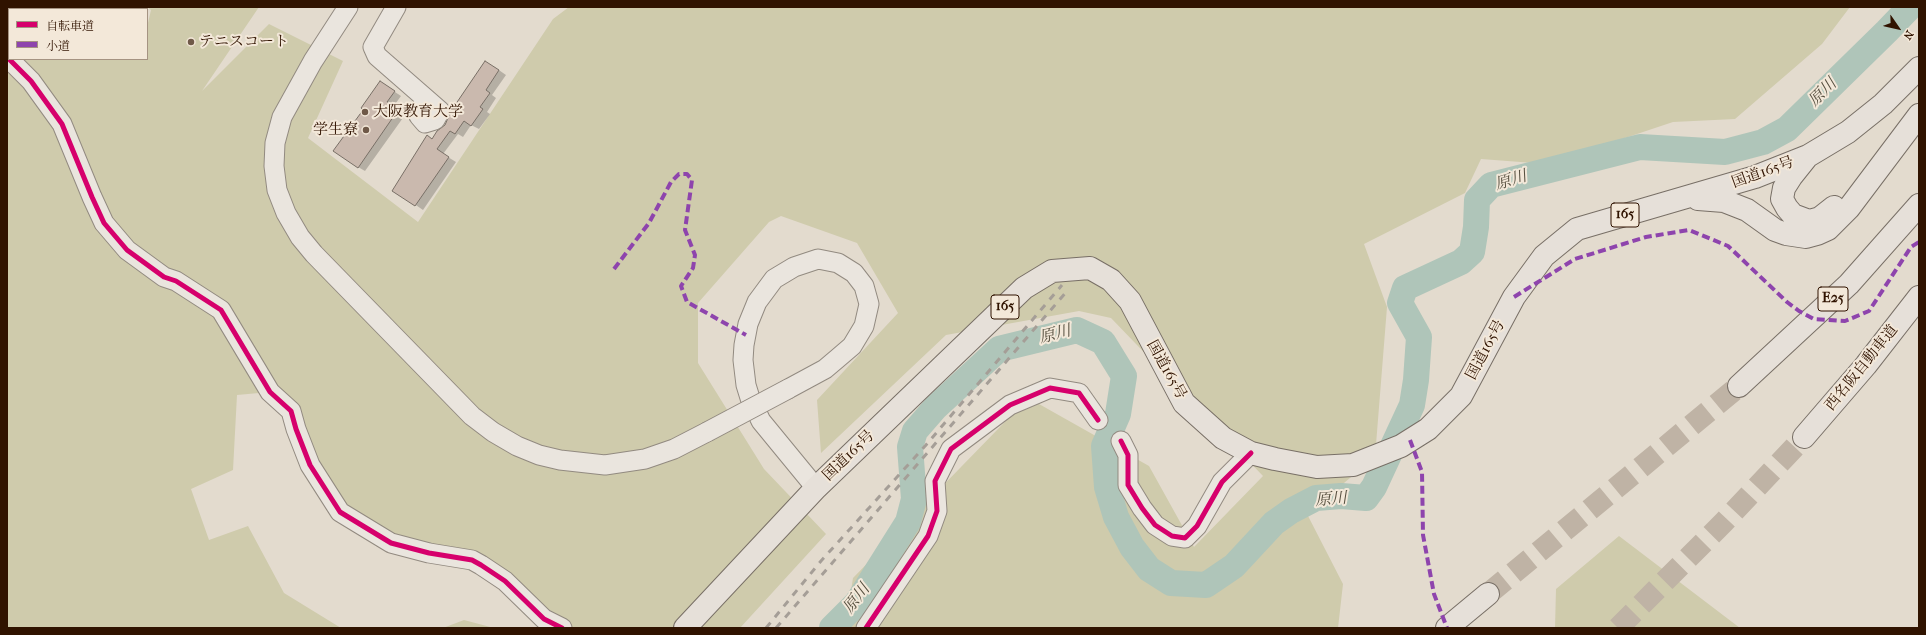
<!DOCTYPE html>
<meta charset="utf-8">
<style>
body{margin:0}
#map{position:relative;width:1926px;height:635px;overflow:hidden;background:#e3dbce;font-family:"IM FELL French Canon","Noto Serif JP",serif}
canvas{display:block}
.frame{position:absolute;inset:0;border:8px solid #301300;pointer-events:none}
.legend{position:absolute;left:8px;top:8px;width:140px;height:52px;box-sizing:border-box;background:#f3e8d9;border:1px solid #a59382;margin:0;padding:5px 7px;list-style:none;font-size:12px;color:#301300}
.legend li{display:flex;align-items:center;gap:8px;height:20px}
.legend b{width:20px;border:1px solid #a59382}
.north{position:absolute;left:1878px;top:8px;width:40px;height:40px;-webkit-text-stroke:3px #f3e8d9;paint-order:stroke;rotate:124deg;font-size:11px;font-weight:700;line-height:16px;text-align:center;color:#301300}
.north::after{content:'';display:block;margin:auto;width:14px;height:18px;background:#301300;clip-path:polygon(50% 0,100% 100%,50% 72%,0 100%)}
</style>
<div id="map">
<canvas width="1926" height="635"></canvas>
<div class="frame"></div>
<ul class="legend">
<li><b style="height:5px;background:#d6006c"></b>自転車道</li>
<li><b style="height:5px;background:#8e44ad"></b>小道</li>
</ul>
<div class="north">N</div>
</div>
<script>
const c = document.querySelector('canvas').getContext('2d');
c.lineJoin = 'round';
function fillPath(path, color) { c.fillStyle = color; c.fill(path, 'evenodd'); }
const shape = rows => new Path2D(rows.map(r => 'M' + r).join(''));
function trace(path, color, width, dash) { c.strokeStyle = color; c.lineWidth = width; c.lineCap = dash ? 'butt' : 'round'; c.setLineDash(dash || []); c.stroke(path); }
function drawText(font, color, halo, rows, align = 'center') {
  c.font = font + ' "IM FELL French Canon","Noto Serif JP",serif'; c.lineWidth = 4; c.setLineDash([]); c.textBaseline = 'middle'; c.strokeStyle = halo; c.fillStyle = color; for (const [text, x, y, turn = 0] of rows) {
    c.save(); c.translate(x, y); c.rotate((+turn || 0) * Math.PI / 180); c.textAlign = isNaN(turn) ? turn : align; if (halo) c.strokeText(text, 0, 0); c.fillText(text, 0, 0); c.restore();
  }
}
const green = shape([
 [7,7,102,7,102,9,9,9,9,59,147,59,147,27,151,10,147,7,259,7,202,91,269,24,343,61,308,138,418,222,553,19,569,7,1850,7,1822,44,1735,119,1673,122,1547,164,1481,159,1465,193,1364,244,1387,307,1375,457,1307,514,1343,584,1338,628,845,628,853,578,1033,393,1039,404,1149,466,1194,547,1263,476,1111,318,1079,311,946,335,821,453,817,400,898,313,857,243,781,216,769,222,698,303,698,363,764,469,826,534,740,628,540,628,481,565,429,553,347,517,270,392,237,395,233,470,191,489,209,540,248,526,284,593,341,628,7,628],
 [1619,536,1740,628,1555,628,1556,589],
 [464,620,494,628,443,628]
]);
const shadow = shape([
 [493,66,506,75,492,95,496,98,487,112,490,114,479,129,471,125,463,137,458,134,443,154,456,162,423,210,394,190],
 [380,82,401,96,393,107,405,115,365,171,358,167,364,109]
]);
const river = shape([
 [832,628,857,603,908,522,914,499,910,447,915,431,935,408,999,349,1077,330,1103,342,1124,376,1118,414,1104,446,1107,487,1116,517,1132,547,1149,569,1171,583,1206,585,1234,566,1274,523,1291,511,1316,498,1341,496,1366,498,1374,487,1412,405,1416,380,1419,337,1400,303,1405,288,1461,262,1472,252,1476,227,1477,200,1491,185,1640,147,1725,152,1763,142,1787,129,1887,31,1910,7]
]);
const building = shape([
 [485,61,499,70,486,90,490,93,480,107,483,109,471,126,464,121,455,134,450,131,437,149,449,157,415,206,392,191,427,135,432,139,437,131,445,125,451,111,485,61],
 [380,81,395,91,387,102,398,110,358,168,333,151,363,110,361,108,380,81]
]);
const highwayTunnel = shape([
 [1488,594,1739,386],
 [1618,628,1724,522,1804,437]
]);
const minor = shape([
 [348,7,313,61,282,117,275,143,274,166,277,190,286,213,300,237,314,254,472,416,493,432,517,446,539,455,560,460,605,465,645,459,674,449,707,432],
 [396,7,373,47,377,56,440,111,435,120,425,123,419,116,425,99],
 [7,57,31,81,62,124,92,197,104,223,127,250,164,277,176,281,221,310,270,392,291,411,296,429,310,465,340,512,391,543,429,553,472,560,481,565,505,581,544,619,562,628],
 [788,389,825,369,838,358,852,346,864,326,869,304,864,286,854,273,838,263,818,259,794,267,774,279,757,302,748,324,744,345,743,360,746,385,750,398,761,421,816,488],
 [1121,441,1128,455,1128,485,1142,508,1155,525,1172,536,1185,538,1197,526,1222,482,1251,453],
 [866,628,928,536,937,511,935,481,951,449,1010,405,1050,388,1079,393,1098,420]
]);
const highway = shape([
 [1807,157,1791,177,1784,188,1782,199,1787,208,1793,215,1809,221,1820,218,1834,207],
 [1698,199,1724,201,1747,210,1775,230,1786,234,1806,237,1817,234,1828,229,1849,208,1919,115],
 [1739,386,1849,284,1919,205],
 [1804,437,1866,365,1919,297],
 [685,628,816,488,1024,288,1052,271,1090,268,1111,280,1130,301,1184,403,1223,438,1251,453,1275,459,1317,467,1353,465,1401,446,1428,429,1461,396,1514,297,1544,256,1577,229,1755,177,1808,156,1848,132,1883,104,1919,68],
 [1447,628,1488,594]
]);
const rail = shape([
 [766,628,821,561,926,445,1062,285],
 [776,628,1068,290]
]);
const minorBridge = shape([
 [707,432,788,389]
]);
const quiet = shape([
 [614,269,649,223,671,182,679,174,687,174,692,180,685,230,695,255,693,268,681,286,687,302,746,335],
 [1514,297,1575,259,1646,237,1689,230,1728,246,1787,302,1799,311,1814,319,1845,321,1869,311,1911,247,1919,242],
 [1410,440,1422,472,1423,535,1434,594,1447,628]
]);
const cycleway = shape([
 [7,57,31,81,62,124,92,197,104,223,127,250,164,277,176,281,221,310,270,392,291,411,296,429,310,465,340,512,391,543,429,553,472,560,481,565,505,581,544,619,562,628],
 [1121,441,1128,455,1128,485,1142,508,1155,525,1172,536,1185,538,1197,526,1222,482,1251,453],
 [866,628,928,536,937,511,935,481,951,449,1010,405,1050,388,1079,393,1098,420]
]);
const markers = [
 [191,42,4,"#6f5948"],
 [365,112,4,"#6f5948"],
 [366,130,4,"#6f5948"]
];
const shields = [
 [1625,215,28],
 [1833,299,30],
 [1005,307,28]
];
const shieldNames = [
 ["165",1625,215],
 ["E25",1833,299],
 ["165",1005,307]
];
const poiNames = [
 ["テニスコート",199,42],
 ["大阪教育大学",373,112],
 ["学生寮",358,130,"right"]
];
const streetNames = [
 ["国道165号",1763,173,-20],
 ["国道165号",1486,350,-62],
 ["西名阪自動車道",1862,368,-51],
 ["国道165号",1166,370,61],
 ["国道165号",849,456,-44]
];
const waterNames = [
 ["原川",1823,93,-45],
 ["原川",1511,181,-17],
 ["原川",1055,335,-14],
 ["原川",1331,500,-5],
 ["原川",857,599,-52]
];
fillPath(green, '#cfcbac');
fillPath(shadow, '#0003');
trace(river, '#afc5b9', 26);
fillPath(building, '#cab9ae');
trace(building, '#786f66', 1);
trace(highwayTunnel, '#bfb3a5', 22, [22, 11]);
trace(minor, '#928a80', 21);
trace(highway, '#786f66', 24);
trace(minor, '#eae5de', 19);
trace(highway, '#e6e0d9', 22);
trace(rail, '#a59e97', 3, [7, 7]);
trace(minorBridge, '#928a80', 21, []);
trace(minorBridge, '#eae5de', 19);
trace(quiet, '#8e44ad', 4, [8, 4]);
trace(cycleway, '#d6006c', 5);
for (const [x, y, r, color] of markers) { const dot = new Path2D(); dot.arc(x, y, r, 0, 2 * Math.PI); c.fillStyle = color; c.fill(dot); trace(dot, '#f3e8d9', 1.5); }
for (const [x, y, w] of shields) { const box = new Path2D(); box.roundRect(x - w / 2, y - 12, w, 24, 3); c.fillStyle = '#f3e8d9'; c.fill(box); trace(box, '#301300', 1); }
drawText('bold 14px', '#301300', null, shieldNames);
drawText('15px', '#301300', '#f3e8d9', poiNames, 'left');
drawText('15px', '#301300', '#f3e8d9', streetNames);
drawText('italic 16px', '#554e3e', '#f3e8d9', waterNames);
</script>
